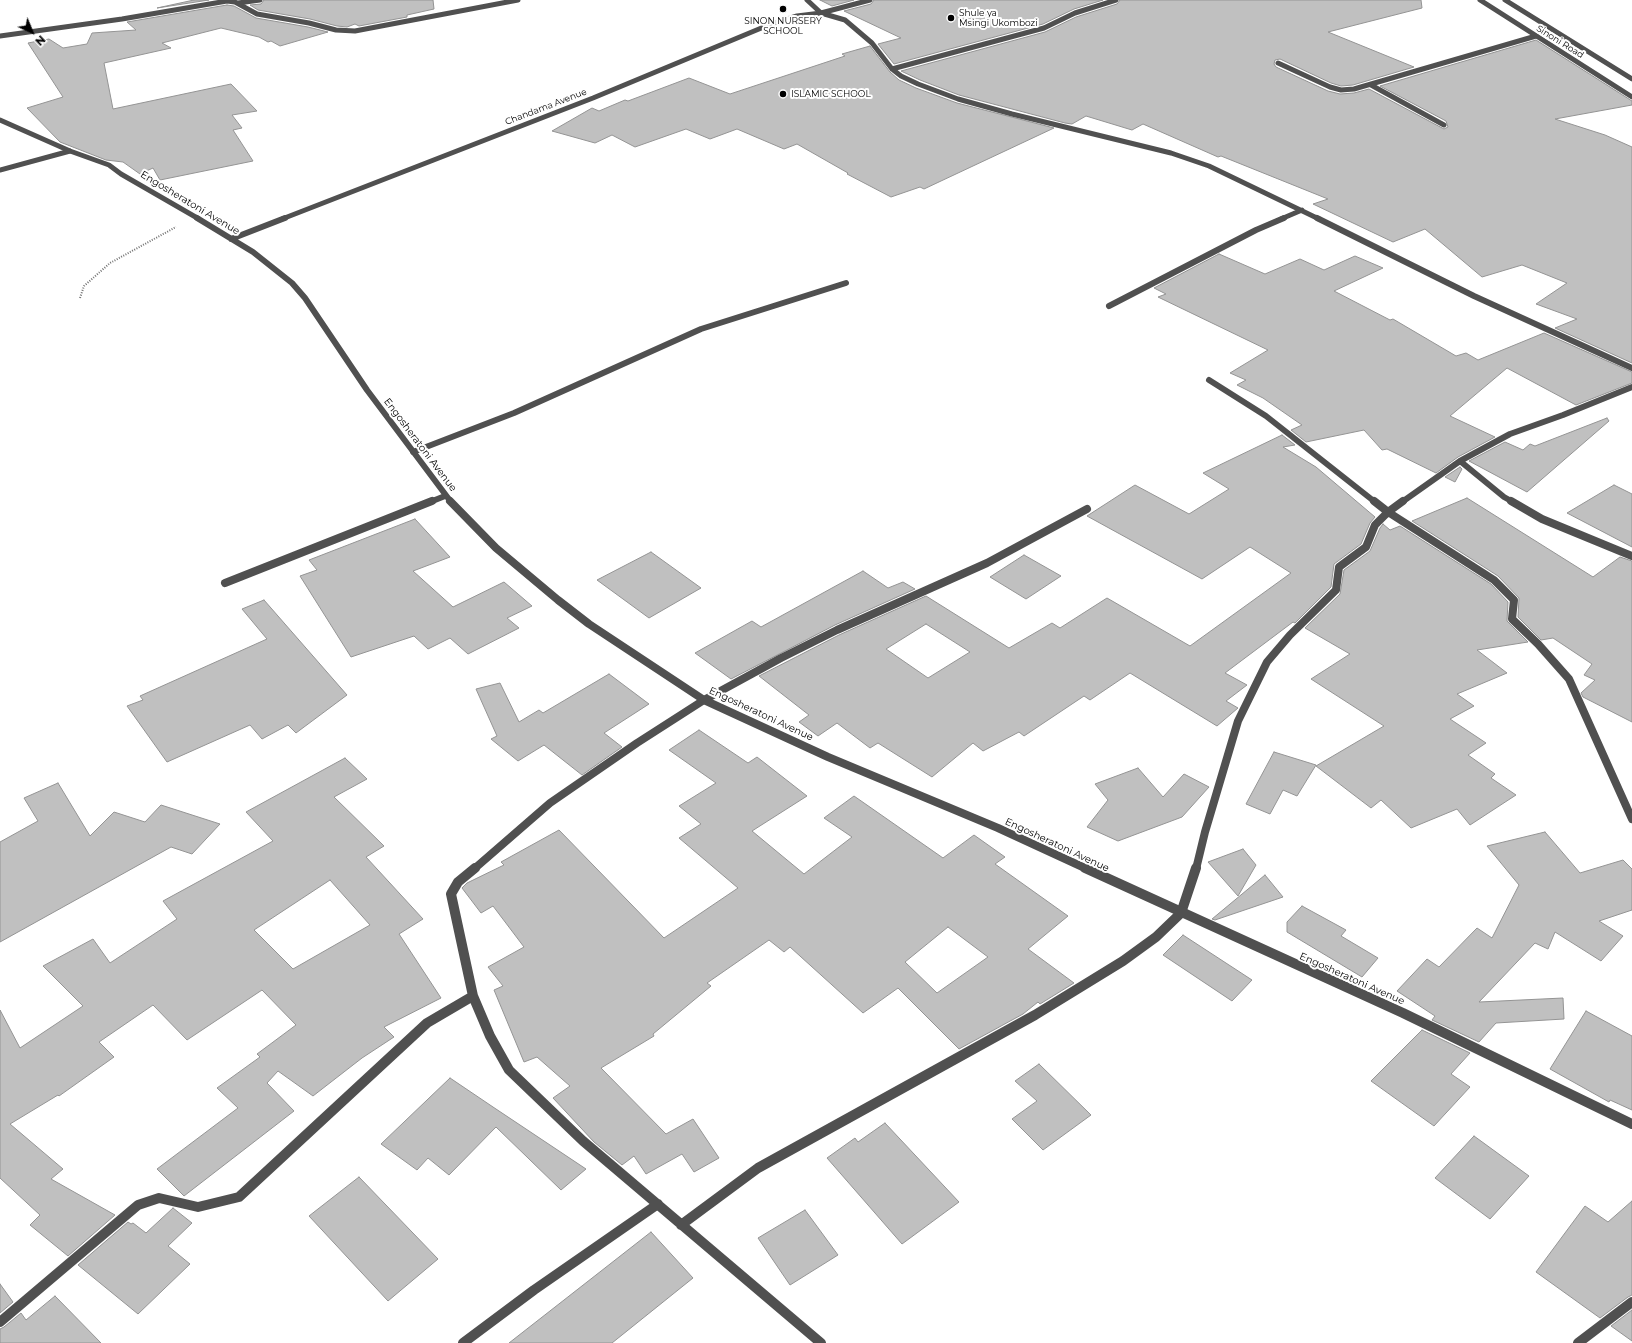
<!DOCTYPE html>
<style>
body{margin:0}
#map{position:relative;width:1632px;height:1343px;overflow:hidden;background:#fff;font-family:Montserrat,sans-serif}
canvas{display:block}
.north{position:absolute;left:12px;top:12px;width:40px;height:40px;-webkit-text-stroke:3px #fff;paint-order:stroke;rotate:136deg;font-size:11px;font-weight:700;line-height:16px;text-align:center;color:#000}
.north::after{content:'';display:block;margin:auto;width:14px;height:18px;background:#000;clip-path:polygon(50% 0,100% 100%,50% 72%,0 100%)}
</style>
<div id="map">
<canvas width="1632" height="1343"></canvas>
<div class="north">N</div>
</div>
<script>
const c = document.querySelector('canvas').getContext('2d');
c.lineJoin = 'round';
function fillPath(path, color) { c.fillStyle = color; c.fill(path, 'evenodd'); }
const shape = rows => new Path2D(rows.map(r => 'M' + r).join(''));
function trace(path, color, width, dash) { c.strokeStyle = color; c.lineWidth = width; c.lineCap = dash ? 'butt' : 'round'; c.setLineDash(dash || []); c.stroke(path); }
function drawText(font, color, halo, rows, align = 'center') {
  c.font = font + ' Montserrat,sans-serif'; c.lineWidth = 4; c.setLineDash([]); c.textBaseline = 'middle'; c.strokeStyle = halo; c.fillStyle = color; for (const [text, x, y, turn = 0] of rows) {
    c.save(); c.translate(x, y); c.rotate((+turn || 0) * Math.PI / 180); c.textAlign = isNaN(turn) ? turn : align; if (halo) c.strokeText(text, 0, 0); c.fillText(text, 0, 0); c.restore();
  }
}
const building = shape([
 [194,0,209,0,157,8,194,0],
 [264,0,433,0,434,9,407,15,407,17,359,26,355,24,347,27,337,26,310,19,258,10,250,5,261,4,264,0],
 [820,0,854,0,832,6,820,0],
 [874,0,1103,0,1074,9,1043,24,894,64,878,44,901,38,844,11,871,4,874,0],
 [1120,0,1421,0,1422,8,1328,32,1414,67,1353,85,1341,86,1331,83,1280,59,1275,60,1274,64,1276,67,1328,91,1340,94,1354,93,1369,89,1444,129,1448,127,1446,121,1380,86,1536,40,1632,101,1632,105,1555,119,1605,135,1632,147,1632,363,1555,328,1577,319,1536,304,1567,283,1522,265,1482,277,1425,229,1393,242,1313,204,1328,199,1221,156,1218,157,1143,124,1132,130,1086,116,1072,124,1065,123,959,95,920,80,901,71,1045,32,1076,17,1117,4,1120,0],
 [227,5,234,6,256,18,308,27,328,32,280,46,271,41,268,42,259,37,221,28,162,43,171,48,104,63,113,109,231,84,257,111,232,115,242,128,233,130,253,161,160,180,153,168,140,174,123,162,106,160,60,142,27,108,63,97,28,43,49,39,63,48,87,44,92,33,136,30,127,22,227,5],
 [870,46,890,72,899,80,916,88,957,103,1054,128,941,181,924,189,920,187,891,197,847,174,848,173,797,144,784,149,737,129,710,139,686,129,635,147,612,135,595,143,552,131,592,108,599,111,625,100,628,101,689,78,730,94,845,56,842,54,870,46],
 [1219,254,1265,274,1300,259,1324,270,1355,256,1383,268,1334,291,1390,320,1393,319,1456,356,1466,353,1478,360,1544,333,1632,372,1632,383,1576,405,1507,368,1450,416,1495,437,1458,457,1436,473,1387,449,1382,450,1364,430,1306,442,1291,430,1302,425,1263,398,1237,385,1246,380,1230,373,1268,350,1158,297,1166,294,1154,288,1219,254],
 [1607,418,1609,421,1527,492,1469,461,1505,442,1523,450,1530,444,1535,446,1607,418],
 [1282,435,1295,445,1283,447,1316,467,1375,517,1370,523,1361,544,1334,564,1331,587,1295,623,1293,622,1225,673,1247,685,1226,701,1238,708,1217,726,1130,673,1090,700,1084,696,1024,736,1019,732,983,751,973,743,932,777,878,743,870,748,837,723,818,736,799,722,809,715,759,676,839,635,926,596,1009,648,1052,623,1060,628,1107,598,1190,646,1291,573,1250,547,1202,579,1087,516,1135,485,1189,514,1229,489,1203,473,1282,435],
 [926,624,970,652,928,678,886,649,926,624],
 [1460,467,1462,469,1455,482,1445,477,1460,467],
 [1614,485,1632,494,1632,547,1567,513,1614,485],
 [1467,498,1593,577,1620,557,1632,561,1632,722,1583,697,1581,693,1595,680,1584,675,1592,664,1553,638,1541,640,1518,617,1519,598,1498,576,1412,521,1467,498],
 [415,519,450,557,413,571,453,607,504,582,532,606,507,618,519,628,468,654,450,638,428,649,414,636,351,657,300,576,317,570,309,560,415,519],
 [1383,524,1390,530,1400,526,1491,584,1508,602,1507,621,1528,642,1477,650,1507,673,1457,694,1474,706,1450,719,1486,743,1468,755,1495,774,1491,778,1516,795,1470,825,1457,809,1411,828,1381,800,1371,808,1316,766,1384,726,1311,679,1350,654,1305,628,1340,594,1344,570,1370,551,1380,528,1383,524],
 [651,552,701,588,649,618,597,580,651,552],
 [1024,555,1061,576,1026,599,990,577,1024,555],
 [863,571,888,588,903,582,915,589,835,625,731,679,695,653,752,621,761,627,863,571],
 [264,600,347,695,296,733,288,725,262,739,250,725,167,762,127,706,143,700,140,696,267,639,242,609,264,600],
 [609,674,649,704,604,733,622,747,582,775,544,745,518,761,491,739,497,736,476,689,500,683,519,722,539,710,543,713,609,674],
 [699,730,748,763,757,757,807,796,752,831,804,874,852,837,824,818,854,796,943,858,974,835,1005,857,995,864,1068,916,1028,949,1074,983,1040,1004,1038,1002,1023,1014,959,1049,898,988,863,1013,790,947,784,952,769,940,707,983,711,986,653,1034,654,1036,601,1068,666,1134,693,1119,719,1158,694,1172,682,1154,646,1174,634,1156,622,1165,594,1142,553,1098,570,1086,537,1057,524,1062,494,990,503,986,488,967,524,947,493,906,481,913,462,888,467,883,504,865,501,862,559,830,664,938,738,888,679,838,701,824,679,806,716,783,669,750,699,730],
 [948,927,988,957,937,993,905,962,948,927],
 [1274,752,1316,765,1297,796,1283,790,1270,814,1246,804,1274,752],
 [345,758,367,779,334,797,384,846,366,857,423,919,399,934,441,998,384,1027,394,1037,362,1058,313,1096,278,1071,267,1083,294,1111,184,1196,157,1169,238,1108,217,1088,260,1057,257,1054,296,1025,262,990,187,1040,153,1005,99,1042,114,1057,59,1096,58,1095,10,1124,63,1169,51,1179,115,1215,68,1256,30,1225,40,1215,0,1178,0,1010,20,1048,83,1006,43,966,93,939,110,963,177,919,163,901,273,841,246,812,345,758],
 [330,880,370,925,293,969,254,930,330,880],
 [1138,768,1163,797,1184,774,1209,787,1182,817,1118,841,1087,827,1108,800,1095,784,1138,768],
 [58,783,90,836,114,812,145,822,161,805,220,824,192,854,171,847,0,942,0,842,38,821,24,798,58,783],
 [1545,832,1580,873,1623,860,1632,869,1632,910,1599,921,1623,936,1601,961,1555,932,1548,949,1535,943,1479,1002,1563,998,1564,1019,1496,1023,1479,1042,1432,1020,1435,1016,1397,991,1427,959,1439,967,1477,928,1492,938,1519,885,1487,846,1545,832],
 [1243,849,1256,865,1238,896,1208,862,1243,849],
 [1265,875,1283,897,1215,920,1212,919,1265,875],
 [1302,906,1346,930,1341,936,1378,958,1362,977,1287,932,1287,922,1302,906],
 [1183,935,1252,980,1232,1001,1163,955,1183,935],
 [1586,1011,1632,1036,1632,1110,1610,1100,1609,1102,1550,1069,1586,1011],
 [1422,1030,1470,1053,1451,1074,1470,1087,1434,1126,1371,1081,1422,1030],
 [1039,1064,1091,1115,1043,1150,1012,1119,1037,1101,1015,1081,1039,1064],
 [450,1078,493,1107,586,1169,561,1190,496,1127,449,1175,428,1158,417,1170,381,1144,450,1078],
 [885,1123,959,1202,902,1244,827,1158,855,1138,858,1142,885,1123],
 [1474,1136,1529,1176,1490,1219,1435,1178,1474,1136],
 [359,1177,438,1259,388,1301,309,1216,359,1177],
 [1632,1201,1632,1295,1628,1297,1600,1318,1536,1272,1585,1206,1608,1222,1632,1201],
 [173,1208,192,1223,168,1246,190,1264,138,1314,78,1265,128,1222,131,1224,133,1223,146,1233,173,1208],
 [805,1210,838,1255,790,1285,758,1238,805,1210],
 [651,1232,693,1278,612,1343,509,1343,651,1232],
 [0,1284,13,1302,0,1313,0,1284],
 [55,1296,101,1343,0,1343,0,1329,4,1327,21,1313,26,1320,55,1296],
 [1632,1310,1632,1341,1611,1326,1632,1310]
]);
const path = shape([
 [80,298,84,286,110,263,176,227]
]);
const minorFar3 = shape([
 [807,0,821,13,845,20,872,43,892,69,901,76,918,84,958,99,1012,114,1171,153,1209,166,1319,219],
 [238,3,260,0],
 [0,36,122,19,227,1,235,2,257,14,309,23,336,30,355,31,518,0],
 [1278,63,1330,87,1341,90,1354,89,1536,36],
 [892,69,1044,28,1075,13,1116,0],
 [1371,85,1444,125],
 [0,170,70,151],
 [1281,219,1302,210]
]);
const minorFar2 = shape([
 [1317,218,1474,296,1632,368],
 [1109,306,1256,230,1284,218],
 [1209,380,1266,416,1375,502],
 [413,452,514,413,701,329,846,283],
 [1460,461,1504,497,1513,502],
 [430,502,445,496],
 [1402,502,1460,461,1510,434,1563,415,1632,387]
]);
const minorFar1 = shape([
 [1374,501,1388,512,1494,580,1514,600,1512,619,1538,644,1569,679,1632,819],
 [1511,501,1542,519,1632,556],
 [225,583,432,501],
 [474,869,550,803,637,743,704,700,781,658,837,630,987,563,1087,509],
 [1196,869,1205,832,1238,721,1267,662,1290,635,1336,590,1339,567,1366,547,1375,525,1388,512,1403,501]
]);
const minor = shape([
 [475,868,458,882,451,894,473,996,490,1036,509,1070,583,1141,821,1343],
 [681,1225,758,1168,1035,1015,1123,961,1156,937,1181,913,1196,868],
 [0,1322,138,1205,159,1198,198,1207,239,1197,427,1023,473,996],
 [463,1343,534,1290,658,1204],
 [1578,1343,1632,1302]
]);
const tertiaryFar3 = shape([
 [1480,0,1632,97],
 [1505,0,1632,79],
 [0,120,70,151,109,165,121,174,199,219],
 [282,219,593,98,771,24,797,16,821,13,870,0]
]);
const tertiaryFar2 = shape([
 [197,218,253,252,292,283,305,298,367,390,451,502],
 [231,239,285,218]
]);
const tertiaryFar1 = shape([
 [450,501,496,548,558,600,589,624,704,700,828,757,998,828,1087,869]
]);
const tertiary = shape([
 [1085,868,1403,1013,1632,1124]
]);
const markers = [
 [783,9,4,"#000"],
 [951,18,4,"#000"],
 [783,94,4,"#000"]
];
const farPoinames = [
 ["Shule ya",959,13],
 ["Msingi Ukombozi",959,23],
 ["SINON NURSERY",783,21,"center"],
 ["SCHOOL",783,31,"center"],
 ["ISLAMIC SCHOOL",791,94]
];
const farStreetnames = [
 ["Sinoni Road",1560,42,32],
 ["Chandama Avenue",546,107,-21]
];
const streetNames = [
 ["Engosheratoni Avenue",190,203,31],
 ["Engosheratoni Avenue",420,445,53],
 ["Engosheratoni Avenue",761,714,25],
 ["Engosheratoni Avenue",1057,845,25],
 ["Engosheratoni Avenue",1352,979,24]
];
fillPath(building, '#c0c0c0');
trace(building, '#949494', 1);
trace(path, '#727272', 2, [1, 1.5]);
trace(minorFar3, '#505050', 5);
trace(minorFar2, '#505050', 6);
trace(minorFar1, '#505050', 8);
trace(minor, '#505050', 10);
trace(tertiaryFar3, '#505050', 5);
trace(tertiaryFar2, '#505050', 6);
trace(tertiaryFar1, '#505050', 8);
trace(tertiary, '#505050', 10);
for (const [x, y, r, color] of markers) { const dot = new Path2D(); dot.arc(x, y, r, 0, 2 * Math.PI); c.fillStyle = color; c.fill(dot); trace(dot, '#fff', 1.5); }
drawText('9px', '#000', '#fff', farPoinames, 'left');
drawText('9px', '#000', '#fff', farStreetnames);
drawText('10px', '#000', '#fff', streetNames);
</script>
